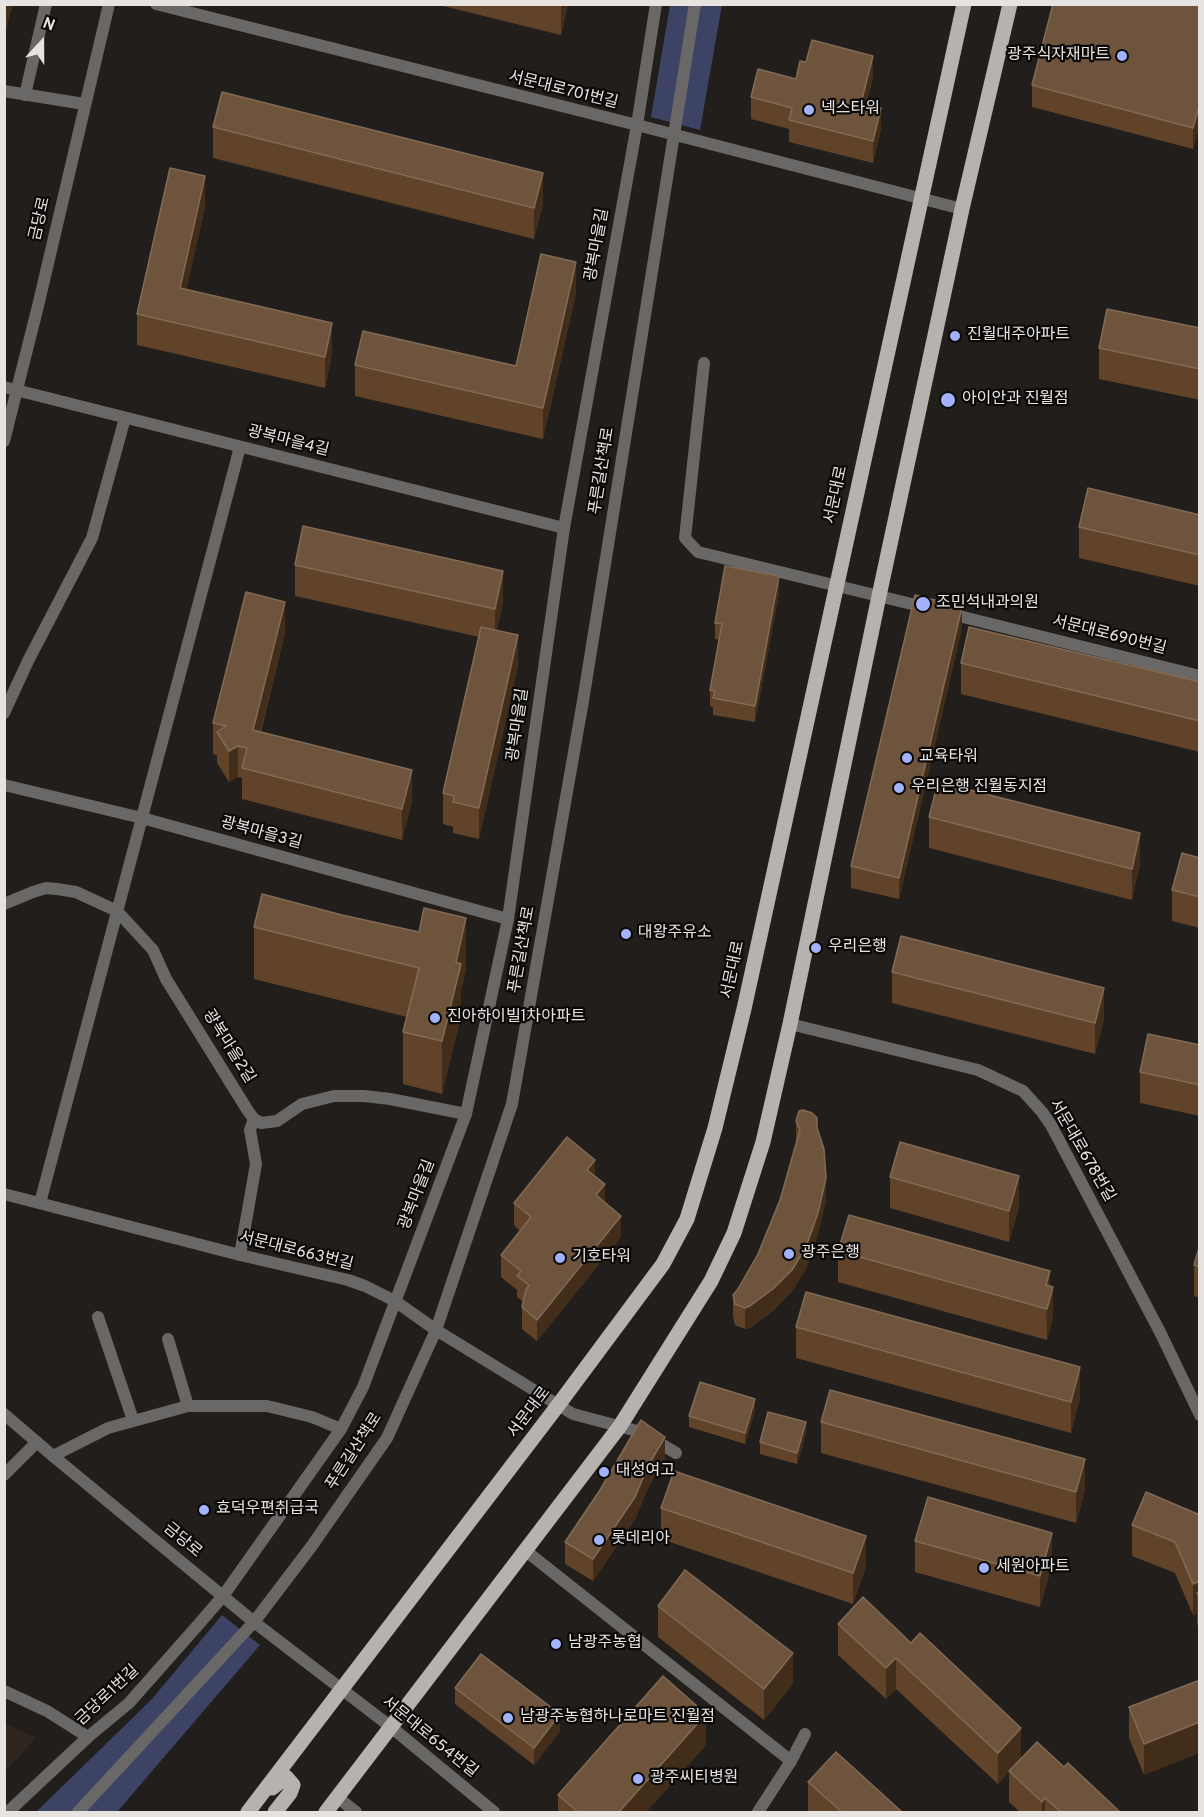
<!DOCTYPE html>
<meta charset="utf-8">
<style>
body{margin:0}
#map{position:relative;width:1204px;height:1817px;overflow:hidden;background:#221e1b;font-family:Overpass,sans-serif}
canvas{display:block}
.frame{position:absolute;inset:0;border:6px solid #e6e3e1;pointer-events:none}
.north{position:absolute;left:12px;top:12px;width:60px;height:60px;-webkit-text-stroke:4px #0a0908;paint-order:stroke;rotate:21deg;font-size:16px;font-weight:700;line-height:24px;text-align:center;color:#e6e3e1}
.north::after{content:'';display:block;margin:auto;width:21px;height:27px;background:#e6e3e1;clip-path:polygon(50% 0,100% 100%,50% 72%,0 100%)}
</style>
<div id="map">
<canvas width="1204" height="1817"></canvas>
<div class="frame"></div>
<div class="north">N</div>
</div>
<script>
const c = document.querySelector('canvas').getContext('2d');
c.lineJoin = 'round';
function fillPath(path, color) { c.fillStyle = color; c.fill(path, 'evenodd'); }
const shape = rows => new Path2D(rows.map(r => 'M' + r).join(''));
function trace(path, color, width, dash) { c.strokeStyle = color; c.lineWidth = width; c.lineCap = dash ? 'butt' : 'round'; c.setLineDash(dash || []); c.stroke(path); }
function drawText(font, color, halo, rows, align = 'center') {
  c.font = font + ' Overpass,"Noto Sans KR",sans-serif'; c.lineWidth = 4.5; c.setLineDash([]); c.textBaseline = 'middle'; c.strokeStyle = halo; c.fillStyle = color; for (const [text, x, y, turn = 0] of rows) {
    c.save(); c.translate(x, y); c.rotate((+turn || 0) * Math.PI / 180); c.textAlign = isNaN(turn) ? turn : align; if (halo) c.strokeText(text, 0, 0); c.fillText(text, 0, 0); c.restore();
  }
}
const built = shape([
 [4,1723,36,1738,5,1772,4,1772]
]);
const green = shape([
 [670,5,722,5,700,130,651,117],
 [222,1615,260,1645,117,1812,36,1812,152,1699]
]);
const service = shape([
 [25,95,46,4],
 [4,713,28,661,92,538,125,418],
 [240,1255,256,1164,250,1130,254,1119],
 [98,1317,133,1420],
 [168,1339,188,1406],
 [53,1456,108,1428,188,1406,267,1406,312,1417,341,1429],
 [4,1475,37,1442],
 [791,1761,805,1734]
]);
const pedestrian = shape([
 [78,1812,254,1622,311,1547,387,1438,436,1330,512,1104,583,701,695,4]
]);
const minor = shape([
 [156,4,637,125],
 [4,91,84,104],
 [704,363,685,538,698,552,928,608],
 [4,387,564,528],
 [4,441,38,306,109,4],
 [947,613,1200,676],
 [4,785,142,818,508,919],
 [4,904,33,892,46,888,57,889,76,892,117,911,153,950,166,979,248,1111,254,1119,261,1123,277,1121,302,1104,334,1096,364,1096,390,1099,466,1114],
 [790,1024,978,1070,1023,1091,1042,1112,1051,1125,1160,1332,1200,1415],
 [4,1194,240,1255,348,1280,365,1286,395,1301,436,1330,573,1414,641,1432,676,1453],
 [40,1203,240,447],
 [4,1414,53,1456,254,1622,391,1727,494,1812],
 [526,1551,791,1761,758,1812],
 [4,1691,47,1711,88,1737],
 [337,1797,356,1812]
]);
const tertiary = shape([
 [637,125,962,209],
 [8,1812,88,1737,129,1703,198,1625,223,1596,341,1429,363,1387,466,1114,508,919,564,528,637,125,656,4]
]);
const primary = shape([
 [272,1788,286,1777,293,1785,290,1793,275,1812],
 [248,1812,559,1404,663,1264,687,1219,715,1128,744,1009,964,4],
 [326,1812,620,1426,711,1281,734,1233,763,1142,790,1024,879,596,962,209,1010,4]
]);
const wall = shape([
 [435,4,568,4,561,35],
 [1200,4,1200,124,1193,149,1032,107,1032,85],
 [873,78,866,104,881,130,873,163,789,142,789,129,751,119,751,97,796,79],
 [213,127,543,204,534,239,213,158],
 [205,207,186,290,332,354,325,388,137,345,137,314],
 [576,293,543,439,355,396,355,365,516,366],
 [1200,328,1200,400,1099,379,1099,348],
 [1200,515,1200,586,1079,558,1079,527],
 [295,565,503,602,497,630,518,666,479,839,453,833,453,827,443,824,443,793,479,637,295,596],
 [779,593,755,722,713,715,713,707,710,706,710,690,719,640,715,639,715,623],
 [962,628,899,899,851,888,851,866],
 [285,633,261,732,412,801,402,840,242,799,242,778,238,777,229,782,217,763,217,755,213,754,213,723],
 [961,663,1200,682,1200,752,961,694],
 [929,817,1140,864,1132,900,929,848],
 [1200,858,1200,928,1172,921,1172,890],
 [254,927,466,970,461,991,461,1016,442,1094,403,1084,403,1032,407,1017,254,979],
 [892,972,1104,1019,1095,1054,892,1003],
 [1200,1045,1200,1116,1140,1103,1140,1072],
 [796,1121,817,1128,826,1200,818,1234,806,1269,792,1291,773,1311,750,1328,745,1329,735,1325,733,1317,733,1295,738,1289,758,1254,780,1200,796,1143],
 [595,1176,605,1202,621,1237,537,1341,522,1329,522,1307,523,1302,517,1297,517,1290,501,1277,501,1255,520,1231,514,1225,514,1203],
 [890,1177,1019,1207,1009,1242,890,1208],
 [1200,1244,1200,1298,1194,1296,1194,1265],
 [838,1251,1050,1286,1053,1318,1047,1340,838,1282],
 [796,1327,1080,1398,1071,1433,796,1358],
 [755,1410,745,1444,689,1427,689,1416],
 [821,1422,1085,1490,1076,1523,821,1453],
 [806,1433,797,1464,760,1454,760,1442],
 [665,1459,648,1488,635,1519,593,1581,565,1564,565,1542],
 [661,1508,866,1567,853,1604,661,1539],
 [1200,1515,1200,1630,1197,1624,1197,1614,1193,1615,1175,1573,1132,1556,1132,1525],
 [915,1541,1052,1564,1040,1607,915,1572],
 [658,1606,793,1684,764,1720,658,1637],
 [838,1624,911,1643,1021,1758,1064,1767,1120,1812,1020,1812,1009,1802,1009,1772,998,1784,896,1689,886,1699,838,1655],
 [1200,1680,1144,1775,1129,1738,1129,1707],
 [455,1688,560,1731,534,1765,455,1704],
 [706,1745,646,1812,558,1812,558,1795],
 [808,1782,902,1812,808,1812]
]);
const shadedWall = shape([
 [5,4,13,4,4,38,4,7],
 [561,4,568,4,561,35],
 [873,56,873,78,861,124,861,103],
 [1200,103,1200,124,1193,149,1193,128],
 [881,108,881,130,873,163,873,141],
 [543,173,543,204,534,239,534,208],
 [205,176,205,207,180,319,180,288],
 [576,262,576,293,543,439,543,408],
 [332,323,332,354,325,388,325,357],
 [503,571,503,602,495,640,495,609],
 [779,576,779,593,755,722,755,706],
 [285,602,285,633,253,761,253,730],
 [962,607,962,628,899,899,899,878],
 [518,635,518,666,479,839,479,808],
 [238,746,238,777,229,782,229,751],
 [412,770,412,801,402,840,402,809],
 [1140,833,1140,864,1132,900,1132,869],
 [466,918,466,970,461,991,461,1016,442,1094,442,1041,456,962],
 [1104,988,1104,1019,1095,1054,1095,1023],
 [595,1160,595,1182,587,1170],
 [1019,1176,1019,1207,1009,1242,1009,1211],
 [826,1178,826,1200,818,1234,806,1269,792,1291,773,1311,750,1328,745,1329,745,1308],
 [605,1184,605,1205,596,1195],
 [621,1216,621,1237,537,1341,537,1320],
 [1050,1271,1050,1297,1053,1287,1053,1318,1047,1340,1046,1285],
 [1080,1367,1080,1398,1071,1433,1071,1402],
 [755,1399,755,1410,745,1444,745,1433],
 [806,1422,806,1433,797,1464,797,1453],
 [665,1437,665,1459,648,1488,635,1519,593,1581,593,1559],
 [1085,1459,1085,1490,1076,1523,1076,1492],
 [1052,1533,1052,1564,1040,1607,1040,1576],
 [866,1536,866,1567,853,1604,853,1573],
 [1200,1581,1200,1599,1197,1593,1197,1614,1193,1615,1193,1584],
 [793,1653,793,1684,764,1720,764,1689],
 [896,1658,896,1689,886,1699,886,1668],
 [560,1714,560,1731,534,1765,534,1748],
 [706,1714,706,1745,646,1812,619,1812],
 [1200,1722,1200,1753,1144,1775,1144,1744],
 [1021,1728,1021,1759,998,1784,998,1753],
 [1045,1798,1045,1812,1042,1812,1042,1802]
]);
const building = shape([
 [1053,4,1200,4,1200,103,1193,128,1032,85,1053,4],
 [812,40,873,56,861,103,881,108,873,141,789,120,792,108,751,97,758,69,796,79,800,61,806,62,812,40],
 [222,92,543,173,534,208,213,127,222,92],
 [170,168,205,176,180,288,332,323,325,357,137,314,170,168],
 [541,254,576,262,543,408,355,365,363,331,516,366,541,254],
 [1107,309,1200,328,1200,369,1099,348,1107,309],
 [1088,488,1200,515,1200,555,1079,527,1088,488],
 [303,526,503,571,495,609,295,565,303,526],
 [725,566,779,576,755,706,713,698,715,691,710,690,722,624,715,623,725,566],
 [246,592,285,602,253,730,412,770,402,809,242,768,247,748,238,746,229,751,217,732,226,726,213,723,246,592],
 [915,595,962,607,899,878,851,866,915,595],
 [481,627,518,635,479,808,453,802,454,796,443,793,481,627],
 [969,627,1200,682,1200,721,961,663,969,627],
 [938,782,1140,833,1132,869,929,817,938,782],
 [1182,853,1200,858,1200,897,1172,890,1182,853],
 [262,894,342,915,419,932,424,908,466,918,456,962,461,964,442,1041,403,1032,419,968,254,927,262,894],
 [901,936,1104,988,1095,1023,892,972,901,936],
 [1148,1034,1200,1045,1200,1085,1140,1072,1148,1034],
 [803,1110,812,1113,817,1118,817,1128,824,1149,826,1178,818,1213,806,1247,792,1270,773,1289,750,1306,745,1308,735,1304,733,1295,738,1289,758,1254,780,1200,800,1130,796,1121,799,1111,803,1110],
 [567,1137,595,1160,587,1170,605,1184,596,1195,621,1216,537,1320,522,1307,526,1290,529,1285,517,1276,521,1271,501,1255,531,1217,514,1203,567,1137],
 [900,1142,1019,1176,1009,1211,890,1177,900,1142],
 [849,1215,1050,1271,1046,1285,1053,1287,1047,1309,838,1251,849,1215],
 [1200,1244,1200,1267,1194,1265,1200,1244],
 [806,1292,1080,1367,1071,1402,796,1327,806,1292],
 [700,1382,755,1399,745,1433,689,1416,700,1382],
 [830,1390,1085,1459,1076,1492,821,1422,830,1390],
 [768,1412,806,1422,797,1453,760,1442,768,1412],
 [641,1420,665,1437,648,1466,635,1497,593,1559,565,1542,600,1490,641,1420],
 [674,1471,866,1536,853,1573,661,1508,674,1471],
 [1146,1492,1200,1515,1200,1581,1193,1584,1175,1542,1132,1525,1146,1492],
 [928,1497,1052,1533,1040,1576,915,1541,928,1497],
 [685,1570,793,1653,764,1689,658,1606,685,1570],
 [1200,1591,1200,1599,1197,1593,1200,1591],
 [863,1597,911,1643,920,1633,1021,1728,998,1753,896,1658,886,1668,838,1624,863,1597],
 [481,1654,560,1714,534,1748,455,1688,481,1654],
 [663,1676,706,1714,619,1812,578,1812,558,1795,663,1676],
 [1200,1680,1200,1722,1144,1744,1129,1707,1200,1680],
 [1037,1742,1064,1767,1068,1763,1120,1812,1061,1812,1045,1798,1042,1802,1009,1771,1037,1742],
 [836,1752,902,1812,842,1812,808,1782,836,1752]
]);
const markers = [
 [1122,56,6,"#a3b2fd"],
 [809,110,6,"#a3b2fd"],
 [955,336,6,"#a3b2fd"],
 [948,400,8,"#a3b2fd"],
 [923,604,8,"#a3b2fd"],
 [907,758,6,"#a3b2fd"],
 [899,788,6,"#a3b2fd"],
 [626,934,6,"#a3b2fd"],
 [816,948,6,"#a3b2fd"],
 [435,1018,6,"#a3b2fd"],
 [789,1254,6,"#a3b2fd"],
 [560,1258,6,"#a3b2fd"],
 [604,1472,6,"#a3b2fd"],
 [204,1510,6,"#a3b2fd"],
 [599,1540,6,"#a3b2fd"],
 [984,1568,6,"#a3b2fd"],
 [556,1644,6,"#a3b2fd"],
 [508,1718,6,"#a3b2fd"],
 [638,1779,6,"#a3b2fd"]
];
const poiNames = [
 ["광주식자재마트",1110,56,"right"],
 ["넥스타워",821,110],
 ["진월대주아파트",967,336],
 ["아이안과 진월점",962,400],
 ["조민석내과의원",936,604],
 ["교육타워",919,758],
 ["우리은행 진월동지점",911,788],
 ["대왕주유소",638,934],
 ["우리은행",828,948],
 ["진아하이빌1차아파트",447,1018],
 ["광주은행",801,1254],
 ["기호타워",572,1258],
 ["대성여고",616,1472],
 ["효덕우편취급국",216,1510],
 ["롯데리아",611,1540],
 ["세원아파트",996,1568],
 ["남광주농협",568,1644],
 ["남광주농협하나로마트 진월점",520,1718],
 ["광주씨티병원",650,1779]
];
const streetNames = [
 ["서문대로701번길",563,91,14],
 ["금당로",41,219,-77],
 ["광복마을길",598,245,-80],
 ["광복마을4길",288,442,14],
 ["푸른길산책로",603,471,-81],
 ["서문대로",837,495,-78],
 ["서문대로690번길",1109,636,14],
 ["광복마을길",519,725,-82],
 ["광복마을3길",261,834,15],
 ["푸른길산책로",523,950,-80],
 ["서문대로",734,970,-78],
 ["광복마을2길",228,1047,58],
 ["서문대로678번길",1081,1151,60],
 ["광복마을길",418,1195,-69],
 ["서문대로663번길",296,1252,14],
 ["서문대로",530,1413,-53],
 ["푸른길산책로",355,1452,-57],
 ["금당로",182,1541,40],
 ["금당로1번길",108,1696,-43],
 ["서문대로654번길",429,1738,39]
];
fillPath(built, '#2e261e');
fillPath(green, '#3c4365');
trace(service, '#6a6866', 12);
trace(pedestrian, '#6a6866', 12);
trace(minor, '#6a6866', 12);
trace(tertiary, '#6a6866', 12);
trace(primary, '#b6b2af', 15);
fillPath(wall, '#604328');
fillPath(shadedWall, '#412d1a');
fillPath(building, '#6e543c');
trace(building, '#816b56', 1.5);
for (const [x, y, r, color] of markers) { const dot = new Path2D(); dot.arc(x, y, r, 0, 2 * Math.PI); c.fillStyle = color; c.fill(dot); trace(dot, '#0a0908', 2); }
drawText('16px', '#e6e3e1', '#0a0908', poiNames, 'left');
drawText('16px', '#e6e3e1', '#0a0908', streetNames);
</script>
